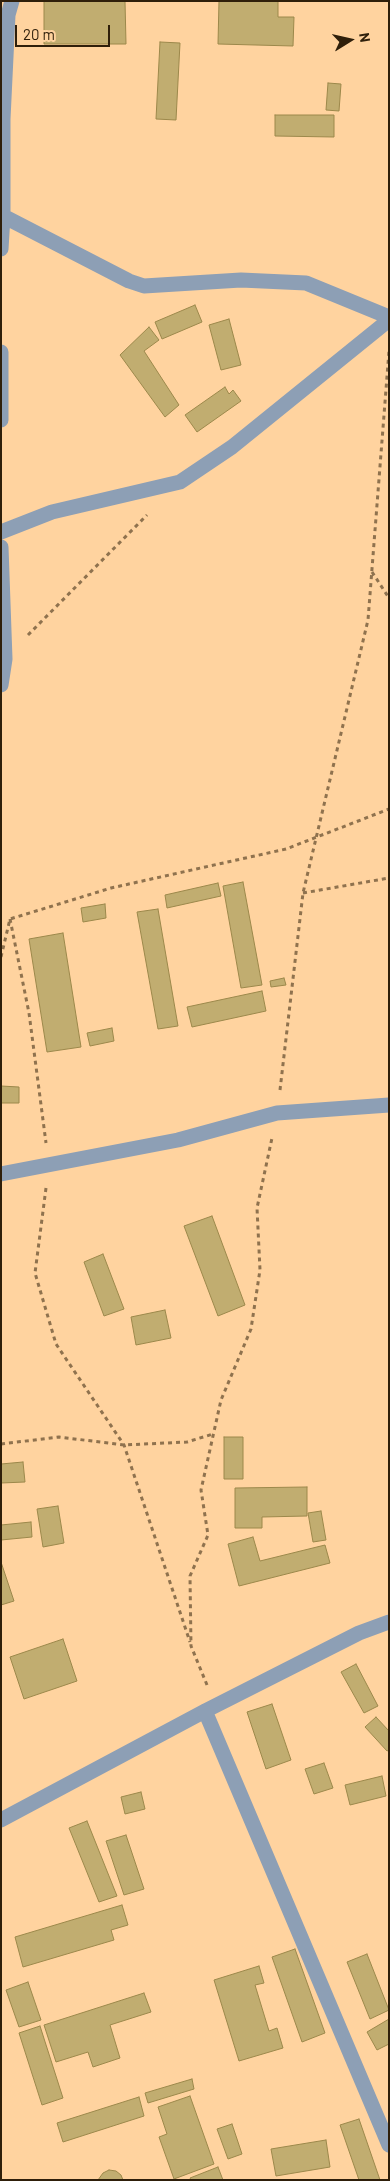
<!DOCTYPE html>
<style>
body{margin:0}
#map{position:relative;width:390px;height:2181px;overflow:hidden;background:#ffd39f;font-family:Barlow,sans-serif}
canvas{display:block}
.frame{position:absolute;inset:0;border:2px solid #2f1f0a;pointer-events:none}
.north{position:absolute;left:325px;top:15px;width:50px;height:50px;-webkit-text-stroke:4px #ffd39f;paint-order:stroke;rotate:80deg;font-size:14px;font-weight:700;line-height:20px;text-align:center;color:#2f1f0a}
.north::after{content:'';display:block;margin:auto;width:18px;height:22px;background:#2f1f0a;clip-path:polygon(50% 0,100% 100%,50% 72%,0 100%)}
.scale{position:absolute;left:15px;top:25px;width:95px;height:22px;box-sizing:border-box;border:2px solid #2f1f0a;border-top:0;padding-left:6px;font-size:15px;line-height:18px;white-space:nowrap;color:#2f1f0a;-webkit-text-stroke:4px #ffd39f;paint-order:stroke}
</style>
<div id="map">
<canvas width="390" height="2181"></canvas>
<div class="frame"></div>
<div class="north">N</div>
<div class="scale">20 m</div>
</div>
<script>
const c = document.querySelector('canvas').getContext('2d');
c.lineJoin = 'round';
function fillPath(path, color) { c.fillStyle = color; c.fill(path, 'evenodd'); }
const shape = rows => new Path2D(rows.map(r => 'M' + r).join(''));
function trace(path, color, width, dash) { c.strokeStyle = color; c.lineWidth = width; c.lineCap = dash ? 'butt' : 'round'; c.setLineDash(dash || []); c.stroke(path); }
const building = shape([
 [44,1,125,1,126,44,44,44,44,1],
 [219,1,278,1,278,17,294,17,293,46,218,44,219,1],
 [160,42,180,43,176,120,156,119,160,42],
 [328,83,341,84,339,111,326,110,328,83],
 [275,115,334,115,334,137,275,136,275,115],
 [195,305,202,322,162,339,155,322,195,305],
 [229,319,241,365,221,370,209,325,229,319],
 [149,327,159,340,144,351,179,405,165,417,120,355,149,327],
 [225,387,229,394,233,390,241,401,197,432,185,415,225,387],
 [243,882,262,985,241,988,223,886,243,882],
 [218,883,221,896,167,908,165,895,218,883],
 [105,904,106,918,83,922,81,908,105,904],
 [158,909,178,1026,158,1029,137,912,158,909],
 [63,933,81,1047,47,1052,29,939,63,933],
 [284,978,286,985,271,987,270,981,284,978],
 [262,991,266,1011,192,1027,187,1007,262,991],
 [112,1028,114,1041,90,1046,87,1033,112,1028],
 [1,1086,19,1087,19,1103,1,1103,1,1086],
 [212,1216,245,1305,218,1316,184,1226,212,1216],
 [103,1254,124,1309,104,1316,84,1262,103,1254],
 [165,1310,171,1338,136,1345,131,1317,165,1310],
 [224,1437,243,1437,243,1479,224,1479,224,1437],
 [23,1462,25,1482,1,1483,1,1464,23,1462],
 [307,1487,307,1516,262,1517,262,1528,235,1528,235,1488,307,1487],
 [58,1506,64,1543,43,1547,37,1509,58,1506],
 [321,1511,326,1540,313,1542,308,1513,321,1511],
 [31,1522,32,1537,1,1540,1,1525,31,1522],
 [253,1537,260,1561,325,1545,330,1563,239,1586,228,1544,253,1537],
 [1,1562,14,1601,1,1605,1,1562],
 [63,1639,77,1681,24,1699,10,1657,63,1639],
 [356,1664,378,1706,364,1713,341,1672,356,1664],
 [272,1704,291,1760,266,1769,247,1712,272,1704],
 [376,1717,389,1731,389,1750,387,1751,365,1727,376,1717],
 [324,1763,333,1788,314,1794,305,1769,324,1763],
 [382,1776,386,1796,350,1805,345,1785,382,1776],
 [141,1792,145,1809,125,1814,121,1797,141,1792],
 [87,1821,117,1896,99,1902,69,1828,87,1821],
 [126,1835,144,1889,124,1895,106,1841,126,1835],
 [122,1905,128,1925,111,1930,114,1940,23,1967,15,1937,122,1905],
 [295,1949,325,2033,302,2042,272,1957,295,1949],
 [367,1954,389,2010,370,2019,347,1962,367,1954],
 [259,1966,264,1983,255,1985,269,2031,277,2028,283,2048,239,2061,214,1980,259,1966],
 [28,1982,41,2020,19,2027,6,1990,28,1982],
 [144,1993,151,2012,110,2025,120,2058,93,2067,88,2052,56,2062,44,2025,144,1993],
 [389,2019,389,2044,377,2050,367,2032,389,2019],
 [40,2026,63,2098,42,2105,19,2033,40,2026],
 [192,2079,194,2089,148,2103,145,2093,192,2079],
 [190,2096,214,2164,174,2179,159,2137,167,2134,158,2107,190,2096],
 [139,2097,144,2116,63,2142,57,2123,139,2097],
 [359,2119,380,2180,359,2180,340,2125,359,2119],
 [232,2124,242,2154,228,2159,217,2129,232,2124],
 [326,2140,330,2167,276,2176,271,2149,326,2140],
 [218,2167,223,2180,191,2180,190,2178,218,2167],
 [109,2170,116,2171,121,2175,123,2180,98,2180,103,2173,109,2170]
]);
const path = shape([
 [372,572,389,598],
 [28,635,147,515],
 [303,893,389,878],
 [10,919,29,1013,46,1143],
 [1,957,10,919,111,888,286,849,389,809],
 [280,1090,303,893,368,620,389,351],
 [46,1188,35,1273,56,1344,124,1445,190,1642],
 [1,1444,59,1437,124,1445,187,1442,213,1434],
 [207,1685,191,1646,190,1576,208,1535,201,1490,221,1400,251,1329,260,1270,257,1208,272,1138]
]);
const minor = shape([
 [12,1,8,15,3,119,3,216,129,281,144,286,241,280,306,283,389,317],
 [1,249,3,216],
 [1,352,1,420],
 [1,532,52,512,180,482,232,447,389,320],
 [1,547,5,659,1,685],
 [1,1174,178,1140,277,1113,389,1105],
 [205,1711,389,2145],
 [1,1820,205,1711,359,1633,389,1622]
]);
fillPath(building, '#c1ad70');
trace(building, '#9c884b', 1);
trace(path, '#8f724e', 3, [4, 4]);
trace(minor, '#8d9fb5', 15);
</script>
